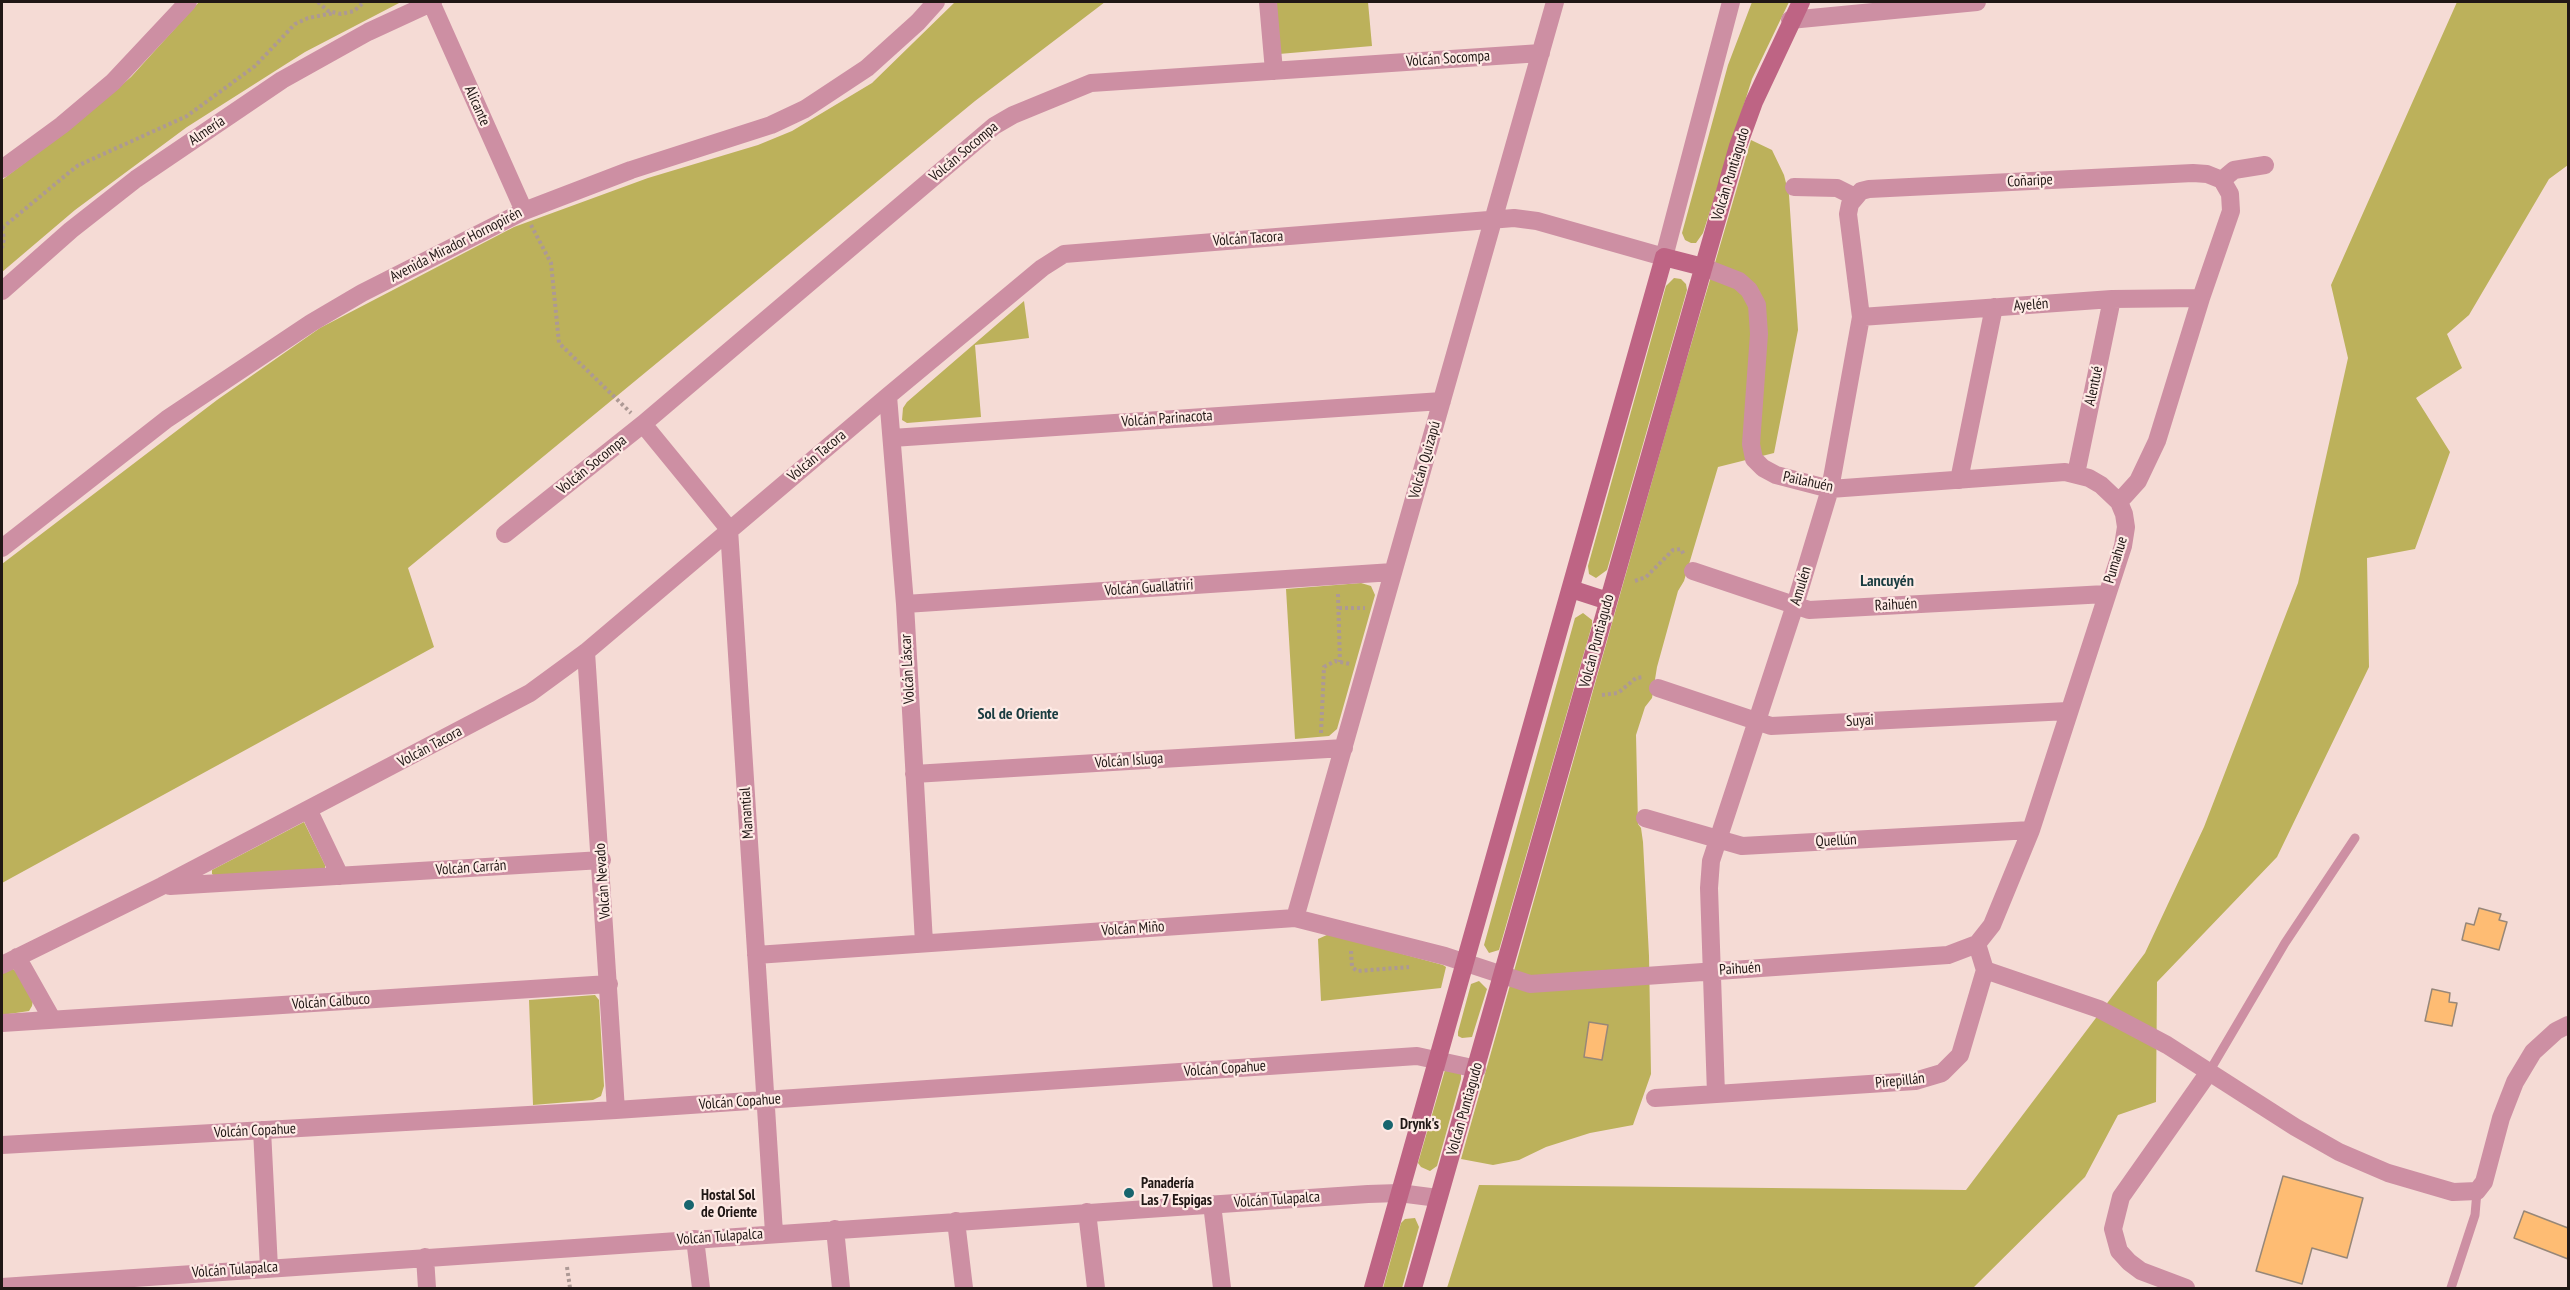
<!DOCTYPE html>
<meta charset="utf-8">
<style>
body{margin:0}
#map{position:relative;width:2570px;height:1290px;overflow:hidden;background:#f5dbd5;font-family:"PT Sans Narrow",sans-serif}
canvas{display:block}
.frame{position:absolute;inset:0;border:3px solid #201715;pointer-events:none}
</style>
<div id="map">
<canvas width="2570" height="1290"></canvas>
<div class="frame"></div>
</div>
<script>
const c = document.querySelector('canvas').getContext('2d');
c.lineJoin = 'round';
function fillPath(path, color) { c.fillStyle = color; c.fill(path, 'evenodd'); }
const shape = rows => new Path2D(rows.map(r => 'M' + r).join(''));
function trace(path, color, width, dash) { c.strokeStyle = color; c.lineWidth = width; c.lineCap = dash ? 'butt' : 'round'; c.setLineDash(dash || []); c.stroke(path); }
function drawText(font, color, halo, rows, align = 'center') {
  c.font = font + ' "PT Sans Narrow",sans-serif'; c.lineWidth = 4.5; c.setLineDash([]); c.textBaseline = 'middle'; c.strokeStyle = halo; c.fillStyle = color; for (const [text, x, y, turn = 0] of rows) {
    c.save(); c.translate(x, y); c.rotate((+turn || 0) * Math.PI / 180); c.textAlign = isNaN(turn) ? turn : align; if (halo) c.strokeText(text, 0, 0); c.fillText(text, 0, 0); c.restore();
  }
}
const green = shape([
 [199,2,401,2,305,52,187,127,75,210,2,272,2,180,82,119,131,77],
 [955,2,1105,2,975,101,408,568,434,647,2,883,2,564,217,400,320,328,514,227,648,178,758,145,792,131,872,83],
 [1274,2,1368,2,1372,46,1279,54],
 [1752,2,1789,2,1752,79,1703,233,1696,243,1691,243,1685,240,1682,233,1728,65],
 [2457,2,2568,2,2568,165,2549,179,2469,315,2447,334,2462,368,2416,398,2450,452,2415,549,2367,558,2369,667,2277,857,2157,982,2156,1102,2118,1115,2085,1177,1973,1288,1447,1288,1479,1185,1966,1190,2145,953,2204,827,2298,583,2348,358,2331,285],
 [1751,140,1772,150,1784,175,1789,195,1798,330,1774,453,1718,467,1684,581,1678,591,1657,667,1652,698,1645,707,1636,735,1638,824,1641,828,1643,842,1649,956,1651,1074,1633,1125,1590,1133,1546,1147,1519,1160,1493,1165,1461,1159,1678,389],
 [1674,278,1681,279,1686,284,1687,290,1607,570,1596,578,1589,574,1588,566,1666,286],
 [1024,301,1029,338,975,345,981,417,907,423,902,420,903,408,907,402],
 [1361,583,1371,586,1375,595,1337,729,1329,736,1295,739,1286,589],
 [1583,613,1592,620,1592,625,1499,950,1489,953,1484,945,1575,618],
 [304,822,325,865,325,869,215,876,212,874,212,870],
 [1329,934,1443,965,1446,967,1441,988,1321,1001,1318,939],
 [13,969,18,973,33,1000,32,1006,29,1011,2,1015,2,971],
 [1479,981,1487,989,1472,1037,1462,1038,1458,1036,1458,1032,1471,984],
 [595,995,599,1000,604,1086,601,1096,593,1100,533,1105,529,1000],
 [1445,1070,1461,1074,1461,1079,1437,1166,1430,1171,1421,1167,1418,1163],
 [1415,1218,1419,1227,1402,1288,1383,1288,1401,1223,1405,1219]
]);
const building = shape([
 [2479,908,2501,914,2499,920,2507,922,2499,950,2462,940,2466,923,2474,925,2479,908],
 [2432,989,2450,993,2449,1002,2457,1003,2452,1026,2425,1021,2432,989],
 [1589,1022,1608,1025,1602,1060,1584,1057,1589,1022],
 [2283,1176,2363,1198,2347,1258,2312,1248,2302,1284,2256,1271,2283,1176],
 [2524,1211,2568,1228,2568,1259,2514,1238,2524,1211]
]);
const path = shape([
 [318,2,328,11,341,14,354,11,364,2],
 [531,225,551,263,559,343,631,413],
 [2,228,77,166,187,116,255,66,295,24,308,18,334,13],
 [2,228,4,239,2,248],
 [1635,581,1646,577,1673,550,1681,549,1684,555],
 [1338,594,1340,662],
 [1339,608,1365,608],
 [1602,695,1618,693,1636,678,1644,677],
 [1321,733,1324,667,1335,661,1350,664],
 [1351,951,1352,967,1357,971,1409,967],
 [567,1267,570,1288]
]);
const lane = shape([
 [2209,1072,2285,943,2355,838],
 [2451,1288,2475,1215,2477,1191]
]);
const street = shape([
 [431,2,524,211],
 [1268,2,1274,71],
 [1790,20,1977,2],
 [2,169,62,125,113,82,188,2],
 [2222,180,2234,170,2265,165],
 [1794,187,1837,188,1855,197],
 [2,291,71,230,136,179,282,80,368,32,433,2],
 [1861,317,2112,299,2201,298],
 [888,396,905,604,924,943],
 [643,424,729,529,774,1233],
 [892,438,1442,401],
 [2076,474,2112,299],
 [1959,480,1994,307],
 [505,534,643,424,994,126,1013,115,1091,83,1541,53],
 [2,548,167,419,311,323,362,293,524,211,631,170,771,125,805,109,867,68,918,22,936,2],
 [1693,571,1809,610,2106,594],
 [905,604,1393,572],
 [586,652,616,1110],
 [1658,688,1771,726,2068,711],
 [914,774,1344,748],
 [309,811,340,876],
 [1645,818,1742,846,2031,830],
 [170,886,602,860],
 [1295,918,1555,2],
 [756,955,1295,918,1445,956,1530,984,1948,955,1977,944,1992,925,2031,830,2123,546,2126,527,2124,514,2119,502,2101,485,2089,478,2065,472,1830,489,1776,475,1763,468,1754,459,1751,444,1759,334,1757,305,1749,290,1739,281,1703,267],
 [17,957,52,1019],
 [2,965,162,886,530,693,586,652,888,396,1042,268,1064,254,1514,218,1537,221,1664,257,1731,2],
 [1985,970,2099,1009,2167,1045,2295,1127,2339,1152,2388,1173,2453,1192,2477,1191,2484,1182,2501,1118,2515,1082,2533,1052,2556,1031,2568,1025],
 [2,1023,609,984],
 [1716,1094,1709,888,1711,861,1795,605,1830,489,1861,317,1848,214,1850,204,1861,191,1869,189,2193,173,2207,174,2222,180,2230,194,2231,211,2201,298,2157,441,2138,481,2119,502],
 [1655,1098,1915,1081,1942,1073,1960,1055,1985,970,1977,944],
 [262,1130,269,1268],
 [2,1145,616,1110,1417,1056,1477,1069],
 [1212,1204,1222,1288],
 [1087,1212,1096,1288],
 [956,1221,964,1288],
 [835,1229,841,1288],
 [695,1239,701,1288],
 [425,1257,427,1288],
 [2,1287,1368,1194,1399,1193,1438,1198],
 [2186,1288,2141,1271,2129,1262,2119,1251,2113,1229,2121,1197,2209,1072]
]);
const secondary = shape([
 [1571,589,1608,601],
 [1373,1288,1664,257,1703,267],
 [1413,1288,1738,146,1754,102,1801,2]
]);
const markers = [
 [1388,1125,6,"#18656e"],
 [1129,1193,6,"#18656e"],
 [689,1205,6,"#18656e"]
];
const streetNames = [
 ["Volcán Socompa",1448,59,-4],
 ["Alicante",477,106,66],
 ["Almería",207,131,-34],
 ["Volcán Socompa",964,152,-40],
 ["Volcán Puntiagudo",1731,174,-73],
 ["Coñaripe",2030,181,-3],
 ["Volcán Tacora",1248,239,-4],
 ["Avenida Mirador Hornopirén",456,245,-27],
 ["Ayelén",2031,305,-4],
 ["Alentué",2094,386,-78],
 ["Volcán Parinacota",1167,419,-4],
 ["Volcán Tacora",817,456,-40],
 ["Volcán Quizapú",1425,460,-74],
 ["Volcán Socompa",592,465,-39],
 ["Pailahuén",1808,482,12],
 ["Pumahue",2116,560,-73],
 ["Amulén",1801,586,-73],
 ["Volcán Guallatriri",1149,588,-4],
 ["Raihuén",1896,605,-3],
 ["Volcán Puntiagudo",1597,641,-75],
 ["Volcán Láscar",908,669,-93],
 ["Suyai",1860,721,-3],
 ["Volcán Tacora",430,747,-28],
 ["Volcán Isluga",1129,761,-4],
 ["Manantial",747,813,-94],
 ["Quellún",1836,841,-3],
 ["Volcán Carrán",471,868,-4],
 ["Volcán Nevado",603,881,-94],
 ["Volcán Miño",1133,929,-4],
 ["Paihuén",1740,969,-4],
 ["Volcán Calbuco",331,1002,-4],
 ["Volcán Copahue",1225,1069,-4],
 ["Pirepillán",1900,1081,-6],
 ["Volcán Copahue",740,1102,-4],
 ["Volcán Puntiagudo",1465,1109,-74],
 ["Volcán Copahue",255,1131,-3],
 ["Volcán Tulapalca",1277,1200,-4],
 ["Volcán Tulapalca",720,1237,-4],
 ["Volcán Tulapalca",235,1270,-4]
];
const poiNames = [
 ["Drynk's",1400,1125],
 ["Panadería",1141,1184],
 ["Las 7 Espigas",1141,1201],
 ["Hostal Sol",701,1196],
 ["de Oriente",701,1213]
];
const neighbourhoodNames = [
 ["Lancuyén",1887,581],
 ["Sol de Oriente",1018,714]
];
fillPath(green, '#bcb15b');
fillPath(building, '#febc73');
trace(building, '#978778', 1.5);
trace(path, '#ad9995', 4, [3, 3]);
trace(lane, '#cd8fa3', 9);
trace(street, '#cd8fa3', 18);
trace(secondary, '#be6484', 18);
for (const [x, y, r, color] of markers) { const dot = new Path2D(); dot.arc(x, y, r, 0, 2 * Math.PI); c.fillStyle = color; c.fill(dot); trace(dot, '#feeae5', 2); }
drawText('15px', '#201715', '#feeae5', streetNames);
drawText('bold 15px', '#201715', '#feeae5', poiNames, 'left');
drawText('bold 16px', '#1a3c40', '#feeae5', neighbourhoodNames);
</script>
